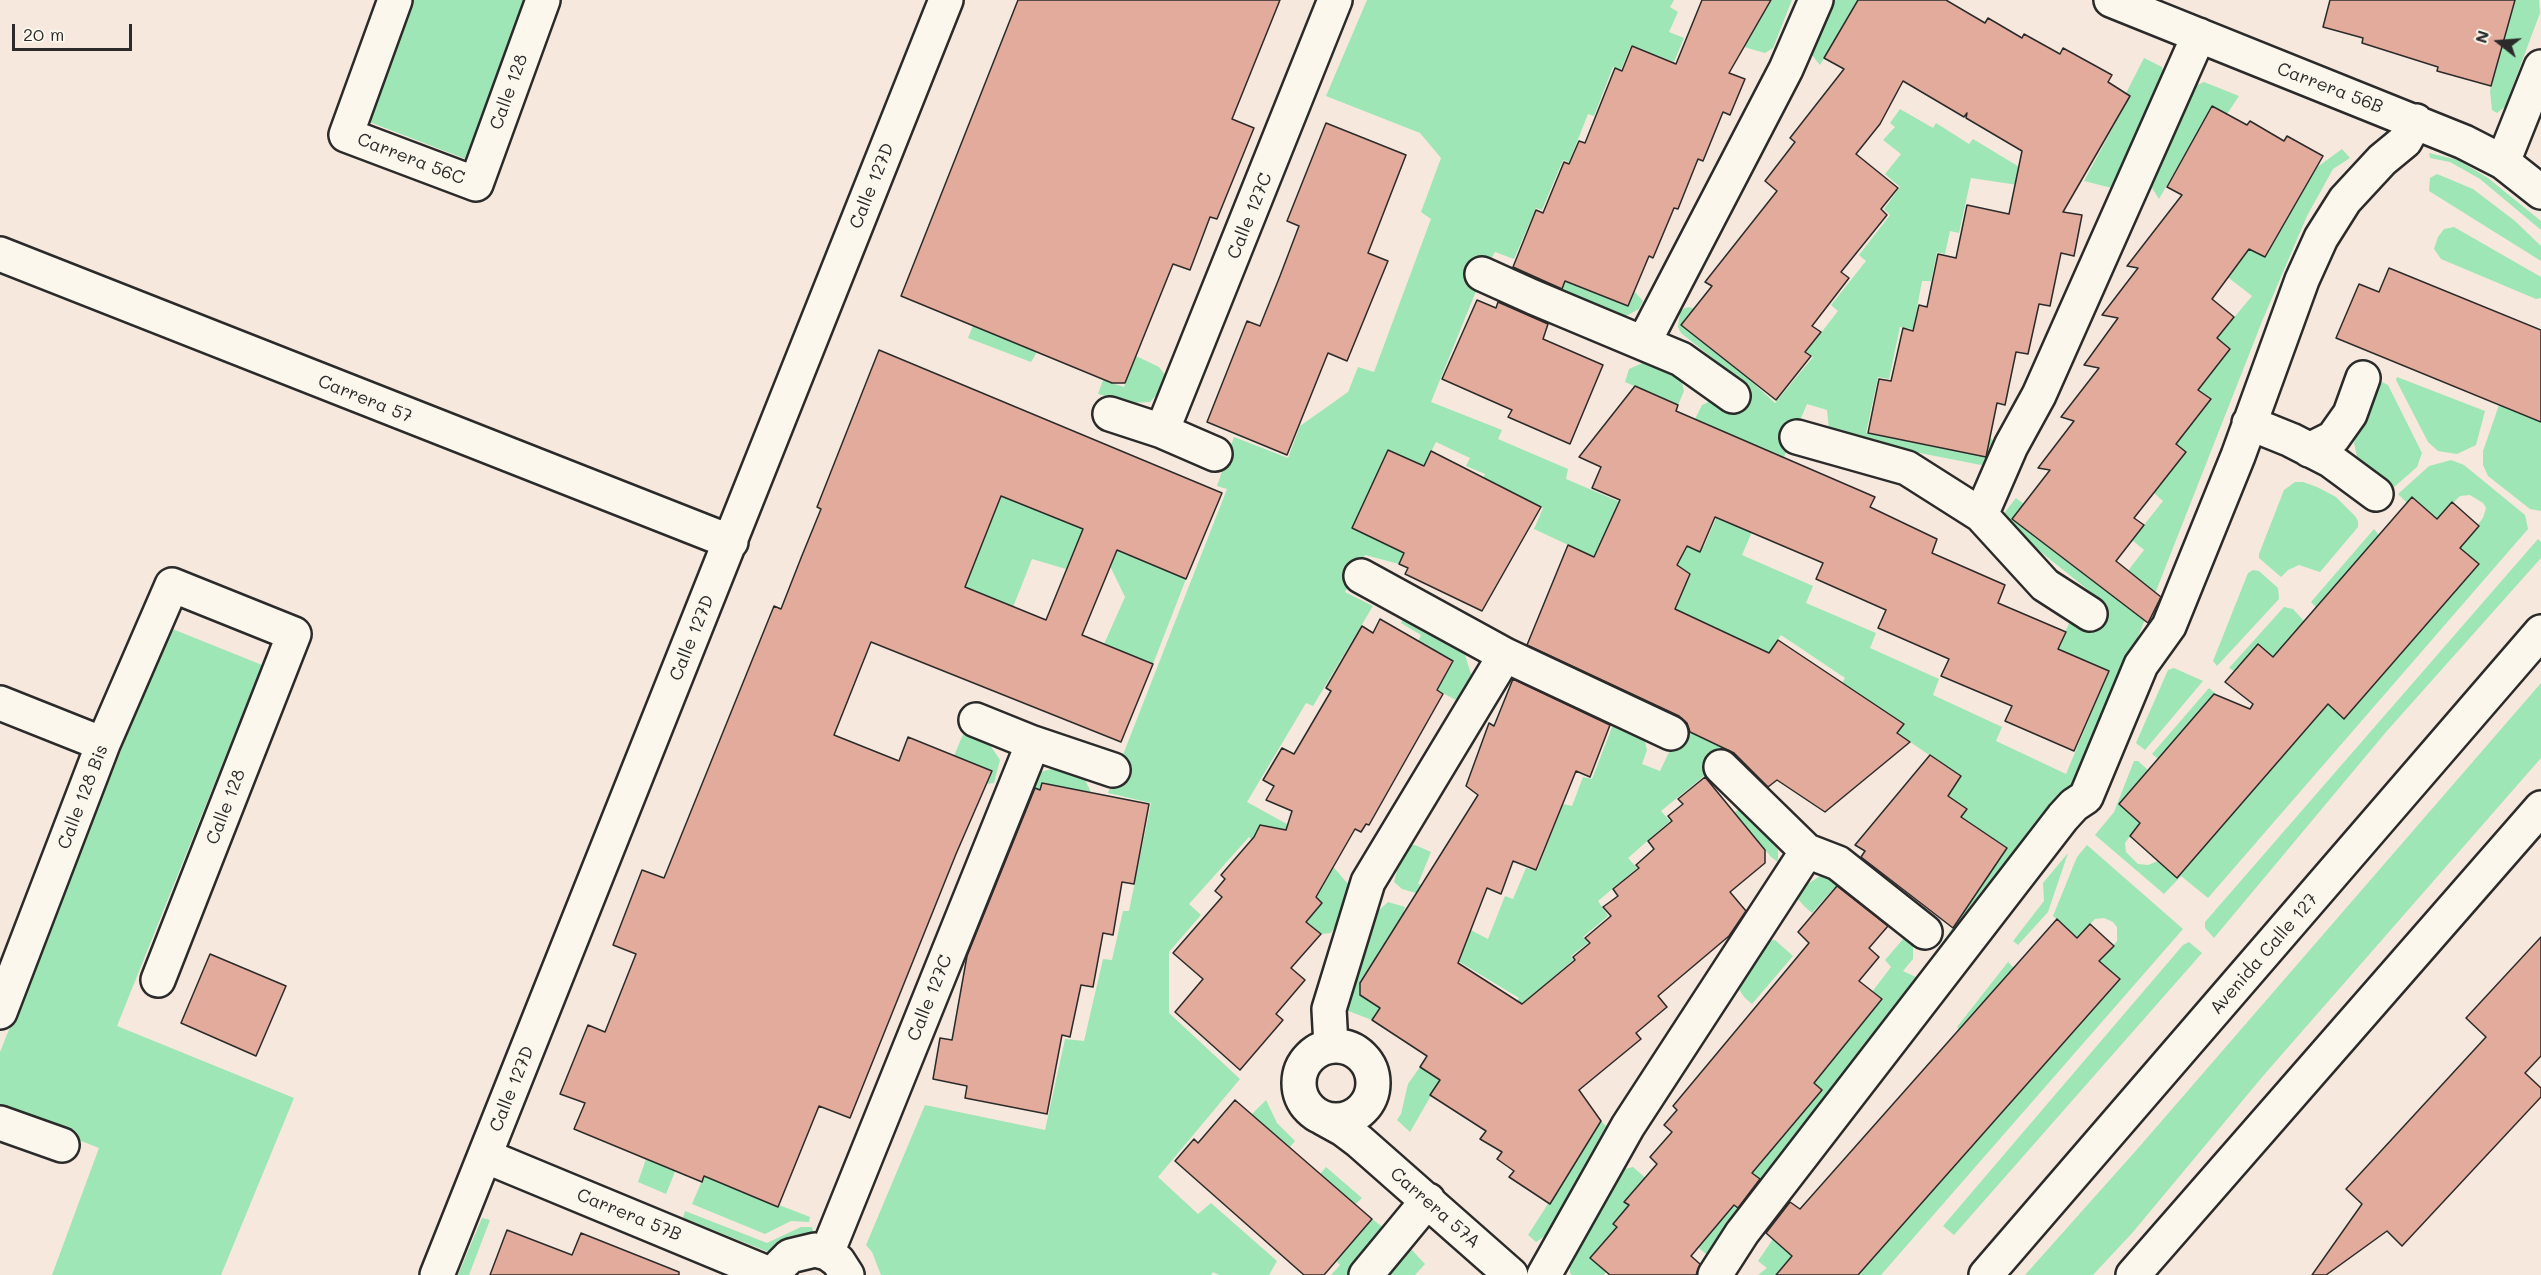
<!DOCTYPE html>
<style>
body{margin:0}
#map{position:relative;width:2541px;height:1275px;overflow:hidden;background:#f6e8dc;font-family:Mali,sans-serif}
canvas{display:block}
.north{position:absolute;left:2469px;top:12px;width:60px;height:60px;-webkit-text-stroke:4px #fbf7ec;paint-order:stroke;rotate:287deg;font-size:16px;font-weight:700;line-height:24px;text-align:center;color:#2b2b2b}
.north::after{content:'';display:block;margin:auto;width:21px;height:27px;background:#2b2b2b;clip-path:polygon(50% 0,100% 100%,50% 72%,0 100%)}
.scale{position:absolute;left:12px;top:24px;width:120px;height:27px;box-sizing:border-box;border:3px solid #2b2b2b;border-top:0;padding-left:8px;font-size:18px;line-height:21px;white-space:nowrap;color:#2b2b2b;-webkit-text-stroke:4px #fbf7ec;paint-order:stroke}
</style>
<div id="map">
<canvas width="2541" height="1275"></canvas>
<div class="north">N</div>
<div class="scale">20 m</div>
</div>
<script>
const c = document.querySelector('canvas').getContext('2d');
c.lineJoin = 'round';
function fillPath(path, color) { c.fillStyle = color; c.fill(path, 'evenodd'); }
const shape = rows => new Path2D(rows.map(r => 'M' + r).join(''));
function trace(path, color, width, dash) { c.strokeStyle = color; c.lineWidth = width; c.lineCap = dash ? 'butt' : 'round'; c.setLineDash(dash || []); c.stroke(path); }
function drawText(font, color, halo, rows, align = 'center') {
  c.font = font + ' Mali,sans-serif'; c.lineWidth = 4.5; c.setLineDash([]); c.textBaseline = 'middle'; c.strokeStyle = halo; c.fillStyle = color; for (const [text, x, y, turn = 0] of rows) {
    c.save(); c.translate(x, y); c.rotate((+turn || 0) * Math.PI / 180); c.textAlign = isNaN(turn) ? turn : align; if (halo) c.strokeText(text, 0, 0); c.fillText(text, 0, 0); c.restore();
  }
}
const green = shape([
 [414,0,528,0,468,160,367,121],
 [1367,0,1674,0,1670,7,1678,12,1669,32,1684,38,1674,62,1631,45,1621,70,1613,67,1594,116,1588,114,1569,162,1563,160,1542,210,1536,208,1514,259,1495,252,1483,274,1431,402,1502,430,1498,439,1568,469,1566,479,1634,508,1632,515,1704,546,1749,443,1695,419,1702,405,1715,399,1726,407,1745,384,1681,333,1678,327,1680,312,1685,308,1690,307,1694,309,1682,326,1749,379,1775,403,1813,357,1806,352,1838,311,1831,305,1866,261,1859,255,1890,215,1884,209,1900,187,1885,174,1901,154,1883,140,1895,127,1890,123,1900,109,1933,128,1936,123,1969,144,1973,139,2021,168,2018,185,1971,178,1959,233,1950,231,1945,254,1937,252,1931,281,1922,281,1913,329,1900,327,1889,379,1878,377,1866,433,1985,457,1990,438,1996,442,1989,464,1981,465,1864,442,1829,430,1827,410,1807,404,1742,555,1813,586,1806,603,1876,633,1870,648,1939,679,1933,695,2002,727,1996,741,2066,774,2109,671,2058,649,2069,623,2083,625,2097,604,2097,597,2007,525,2004,518,2005,512,2016,498,2024,504,2013,520,2110,594,2144,550,2132,540,2163,501,2154,493,2185,452,2176,444,2210,400,2198,390,2230,349,2217,338,2252,296,2189,247,2230,238,2265,257,2316,168,2342,149,2350,158,2333,169,2307,216,2263,319,2077,792,1711,1258,1694,1244,1716,1214,1723,1219,1758,1178,1752,1173,1822,1090,1812,1081,1882,1000,1872,992,1891,967,1885,960,1904,938,1913,944,1913,959,1903,971,1918,978,2007,848,1961,817,1967,809,1948,796,1960,776,1897,733,1904,724,1842,683,1845,678,1781,635,1720,728,1751,768,1742,766,1709,772,1661,811,1670,821,1628,858,1637,868,1598,901,1608,916,1583,937,1588,943,1571,956,1573,960,1534,994,1542,1003,1508,1013,1519,998,1443,952,1461,925,1488,939,1505,896,1513,899,1526,868,1537,871,1563,804,1572,806,1583,777,1592,779,1614,722,1644,738,1647,750,1642,764,1660,771,1726,633,1675,609,1685,586,1666,578,1602,540,1594,557,1534,529,1543,508,1533,503,1476,497,1485,474,1466,466,1470,458,1436,442,1424,466,1388,450,1352,528,1404,553,1399,564,1365,555,1345,592,1373,606,1313,706,1306,703,1247,802,1305,834,1348,884,1337,923,1331,933,1321,934,1306,922,1322,903,1249,837,1189,904,1201,915,1169,952,1169,1013,1240,1079,1158,1177,1198,1214,1211,1203,1277,1261,1269,1275,1219,1275,1213,1272,1211,1275,881,1275,872,1252,866,1245,925,1105,1045,1130,1065,1039,1084,1041,1103,959,1112,960,1123,911,1129,911,1151,803,1108,793,1227,489,1217,486,1234,437,1288,458,1300,426,1348,392,1358,367,1374,372,1431,219,1421,212,1441,158,1420,133,1326,96],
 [1771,0,1792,0,1773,48,1765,53,1744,47],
 [1834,0,1858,0,1820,65,1812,55],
 [2515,0,2539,0,2540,13,2505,107,2497,113,2492,110,2490,91],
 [2144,58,2162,67,2163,71,2117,185,2112,188,2084,181,2130,96,2126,93],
 [2204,82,2239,96,2227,114,2212,107,2159,199,2152,188,2195,86],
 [2429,153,2458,160,2488,178,2541,221,2541,230,2480,179,2450,162,2430,158],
 [2437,174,2473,189,2515,221,2541,246,2541,261,2429,191,2430,178],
 [2454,227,2541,277,2541,298,2536,299,2441,259,2434,249,2438,237,2444,229],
 [1516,260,1628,306,1634,291,1643,301,1639,309,1626,316,1515,271],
 [976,318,1037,352,1031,362,968,338],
 [1136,356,1159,367,1165,375,1160,391,1150,402,1130,403,1098,394,1103,380,1124,387],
 [1645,362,1681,379,1684,391,1678,405,1625,382,1629,369],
 [2397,377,2485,411,2476,445,2457,454,2438,451,2428,442,2396,380],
 [2378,380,2388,385,2422,453,2417,467,2392,489,2357,457,2354,443,2360,421],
 [2499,405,2541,422,2541,511,2530,509,2488,476,2483,465,2483,451],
 [2451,460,2464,465,2525,515,2528,529,2208,898,2181,876,2164,894,2095,835,2114,812,2134,761,2138,761,2148,770,2119,804,2140,823,2125,843,2126,852,2138,864,2148,865,2158,861,2190,863,2328,704,2344,719,2479,565,2460,548,2483,518,2486,508,2483,503,2470,495,2460,496,2437,519,2413,497,2407,503,2398,494,2429,466],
 [2295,482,2303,482,2317,487,2336,497,2355,516,2358,521,2358,527,2320,572,2299,565,2288,570,2281,577,2259,558,2259,554,2284,490],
 [1001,496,1083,529,1066,569,1032,559,1013,607,943,579,963,531,984,540],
 [2374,529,2379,535,2317,608,2311,602],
 [2538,539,2541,542,2541,558,2386,732,2214,938,2205,928,2205,922],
 [1117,550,1186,579,1153,664,1104,644,1125,597,1110,566],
 [2253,570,2259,571,2278,588,2279,599,2217,666,2213,661,2248,573],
 [2284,607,2293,609,2304,621,2273,657,2258,644,2234,671,2229,668],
 [1406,612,1465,655,1472,677,1456,700,1437,690,1453,661,1418,641,1421,635,1401,623],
 [170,628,262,665,117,1026,294,1098,221,1275,52,1275,99,1148,0,1109,0,1052],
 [2174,668,2203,681,2145,750,2136,743,2168,670],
 [2541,683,2541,758,2263,1076,2133,1232,2093,1275,2025,1275,2140,1146],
 [2209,688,2215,693,2158,759,2152,754],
 [964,732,986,739,1000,760,994,783,985,784,954,756],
 [1052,769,1084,778,1091,792,1042,783,1038,801,1027,793,1040,772],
 [1726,783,1778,850,1778,862,1771,857,1734,813,1739,809,1720,786],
 [1408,845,1415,845,1431,852,1418,884,1456,898,1454,904,1402,889,1394,882,1399,863],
 [2087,845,2183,929,1881,1275,1858,1275,2120,980,2099,961,2117,941,2117,927,2113,922,2104,918,2095,919,2077,938,2053,916,2077,857],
 [2068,853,2048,912,2018,945,2013,941,2044,901,2043,883],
 [1820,876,1830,877,1869,912,1866,916,1834,888,1812,913,1804,906,1798,899,1803,887],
 [1388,902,1405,907,1403,914,1375,958,1379,961,1359,994,1380,1008,1372,1020,1343,1009,1376,913],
 [1775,940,1793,956,1752,1004,1744,997,1737,986,1768,941],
 [2189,942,2202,953,1954,1235,1943,1226,2183,945],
 [2008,962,2014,968,1959,1030,1957,1027],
 [1420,1067,1440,1080,1410,1132,1397,1120,1401,1114,1408,1084],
 [1266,1100,1277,1123,1295,1141,1290,1147,1251,1115],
 [1601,1121,1606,1126,1545,1236,1536,1242,1528,1235],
 [686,1144,666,1194,638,1182,646,1159],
 [1326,1167,1362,1198,1348,1211,1314,1181],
 [1633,1167,1664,1194,1658,1202,1638,1185,1625,1201,1629,1205,1614,1224,1617,1227,1590,1258,1606,1272,1604,1275,1572,1275,1570,1273,1570,1262,1621,1170],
 [704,1176,810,1217,809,1222,791,1221,765,1234,692,1204],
 [685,1211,767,1243,801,1227,812,1227,814,1236,771,1253,683,1218],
 [482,1218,490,1220,469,1275,458,1275],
 [1372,1219,1384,1228,1347,1275,1331,1275,1340,1265,1336,1261],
 [1773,1239,1792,1256,1786,1275,1758,1275,1767,1268,1758,1261],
 [1411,1249,1425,1264,1415,1275,1388,1275]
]);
const building = shape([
 [1018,0,1280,0,1232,119,1254,128,1217,219,1210,217,1190,270,1173,264,1125,383,1112,383,901,296,1018,0],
 [1702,0,1771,0,1729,73,1745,79,1730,115,1723,112,1703,161,1698,159,1678,209,1674,208,1653,258,1649,256,1628,306,1565,281,1562,289,1513,267,1536,210,1543,213,1564,162,1569,164,1579,141,1585,143,1615,68,1622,71,1632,46,1676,64,1702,0],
 [1858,0,1946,0,1985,23,1988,18,2022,38,2024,34,2060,54,2063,48,2112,75,2108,82,2130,96,2063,212,2082,215,2074,256,2061,253,2050,306,2039,304,2028,354,2016,352,2005,405,1997,403,1986,457,1868,433,1879,379,1891,381,1903,328,1913,331,1919,305,1927,307,1938,254,1956,258,1967,205,2009,214,2022,151,1966,118,1967,113,1964,117,1903,81,1880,124,1856,154,1898,188,1881,209,1887,215,1841,272,1849,278,1812,326,1821,332,1805,352,1811,356,1776,400,1681,325,1712,286,1705,282,1777,191,1765,181,1795,142,1790,138,1844,69,1824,58,1858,0],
 [2330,0,2515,0,2491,86,2437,71,2438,67,2362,43,2363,38,2323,27,2330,0],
 [2212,106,2247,125,2250,121,2284,141,2287,136,2323,156,2265,257,2249,249,2212,299,2234,317,2217,338,2230,349,2198,390,2211,399,2176,444,2186,452,2134,518,2144,525,2116,561,2161,597,2148,623,2012,519,2050,470,2038,468,2074,421,2061,417,2099,368,2084,365,2118,318,2102,315,2138,268,2127,266,2182,195,2167,187,2212,106],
 [1326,123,1406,155,1368,253,1388,261,1347,361,1328,353,1287,455,1207,422,1247,321,1260,326,1280,276,1299,226,1287,221,1326,123],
 [2389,268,2541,330,2541,422,2336,338,2359,284,2379,292,2389,268],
 [1477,300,1496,308,1498,302,1548,324,1543,339,1603,365,1570,444,1508,417,1512,410,1442,379,1477,300],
 [879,350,1222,493,1186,579,1117,550,1082,635,1153,664,1121,742,871,642,834,735,899,761,908,737,992,771,956,854,850,1118,819,1106,778,1207,704,1176,702,1182,574,1129,585,1103,560,1094,588,1025,605,1032,636,954,613,945,642,870,664,878,774,606,781,609,801,558,821,509,817,507,879,350],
 [1001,496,1083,529,1046,620,965,587,1001,496],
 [1635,386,1678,405,1676,411,1875,497,1870,507,1937,539,1932,553,2005,585,1998,603,2066,632,2058,649,2109,671,2074,751,2005,721,2012,706,1941,676,1949,659,1878,628,1886,610,1816,579,1823,563,1715,517,1700,552,1687,546,1677,565,1690,574,1675,609,1769,653,1778,640,1904,724,1897,733,1910,742,1825,812,1777,780,1768,787,1734,753,1690,732,1687,723,1679,716,1527,645,1568,545,1594,557,1620,500,1592,488,1601,467,1579,457,1635,386],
 [1388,450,1424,466,1431,451,1541,507,1482,611,1405,574,1408,568,1399,564,1404,553,1352,528,1388,450],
 [2412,497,2437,519,2452,502,2479,526,2460,548,2479,564,2344,719,2328,704,2177,878,2130,836,2140,823,2119,804,2214,694,2250,709,2253,704,2225,682,2258,644,2273,657,2412,497],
 [1380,619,1453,661,1437,690,1443,694,1369,825,1366,824,1361,832,1355,829,1316,897,1322,903,1306,922,1321,934,1291,968,1305,980,1276,1014,1283,1020,1240,1070,1175,1012,1203,979,1173,953,1222,897,1215,891,1225,879,1221,875,1254,837,1260,825,1286,830,1292,811,1266,800,1274,786,1263,780,1282,748,1294,754,1331,691,1326,688,1362,626,1373,633,1380,619],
 [1513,679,1610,725,1590,777,1576,771,1536,870,1513,861,1501,894,1487,888,1458,963,1522,1004,1575,960,1573,957,1590,943,1585,938,1611,916,1603,907,1618,896,1613,889,1639,868,1636,865,1654,849,1648,841,1672,821,1668,816,1683,804,1678,799,1705,777,1765,850,1765,863,1730,892,1746,911,1729,936,1658,996,1667,1007,1636,1033,1641,1039,1579,1090,1601,1121,1550,1204,1509,1177,1514,1171,1497,1159,1502,1152,1480,1139,1486,1131,1430,1095,1440,1080,1420,1067,1427,1056,1372,1020,1380,1008,1360,995,1360,983,1478,795,1466,786,1489,723,1494,726,1513,679],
 [1930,755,1961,776,1948,796,1967,809,1961,817,2007,848,1953,928,1861,857,1865,851,1855,845,1930,755],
 [1042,783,1149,804,1134,884,1122,882,1113,935,1103,933,1093,987,1081,985,1070,1037,1062,1035,1047,1114,965,1098,967,1086,933,1079,940,1038,952,1040,967,956,1035,788,1040,790,1042,783],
 [1837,886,1888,926,1869,948,1879,957,1859,981,1882,999,1814,1083,1822,1090,1752,1173,1760,1179,1738,1208,1734,1205,1691,1256,1700,1264,1696,1275,1610,1275,1590,1258,1617,1227,1613,1224,1629,1205,1624,1202,1657,1164,1650,1157,1672,1132,1664,1125,1677,1110,1673,1106,1809,943,1798,932,1837,886],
 [2057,919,2077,938,2090,924,2114,946,2099,961,2120,979,1858,1275,1776,1275,1792,1256,1766,1233,1790,1202,1800,1209,2057,919],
 [2541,937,2541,1056,2525,1073,2541,1088,2541,1097,2402,1246,2387,1231,2326,1275,2312,1275,2362,1204,2346,1189,2486,1037,2466,1018,2541,937],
 [210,954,286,986,256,1056,181,1023,210,954],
 [1235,1100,1372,1219,1324,1275,1304,1275,1175,1161,1194,1139,1198,1143,1235,1100],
 [507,1230,572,1255,581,1233,679,1272,679,1275,490,1275,507,1230]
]);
const minor = shape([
 [395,0,346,135,476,184,543,0],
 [2111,0,2464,142,2503,162,2541,192],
 [2503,162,2541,67],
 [0,254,731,542],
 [1482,274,1533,297,1681,359,1733,396],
 [1644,342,1786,69,1816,0],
 [1110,414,1162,431,1215,454],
 [2249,423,2291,440,2330,460,2376,494],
 [1162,431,1335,0],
 [1797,437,1907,468,1981,515,2045,585,2090,614],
 [2309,450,2333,438,2350,414,2363,378],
 [1981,515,2011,446,2039,395,2199,35],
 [1361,576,1505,655,1671,733],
 [0,703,103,744],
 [976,720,1033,743,1113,770],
 [1721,767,1807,851,1838,863,1925,932],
 [0,1012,103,744,172,585,294,634,158,980],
 '1299 1083a37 37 0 1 1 74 0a37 37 0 1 1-74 0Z',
 [1331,1046,1329,1009,1368,882,1505,655],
 [1323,1118,1343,1129,1359,1141,1511,1275],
 [0,1123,62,1145],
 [485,1156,772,1275],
 [827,1253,1033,743],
 [437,1275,946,0],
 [776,1275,781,1265,790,1256,815,1250,827,1253,838,1261,847,1275],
 [1366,1275,1428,1200],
 [1544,1275,1628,1126,1807,851],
 [1715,1275,1742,1233,2063,817,2074,805,2086,797,2141,665,2169,626,2238,456,2302,280,2321,238,2345,200,2382,160,2405,141,2416,121]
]);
const major = shape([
 [1986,1275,2541,632],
 [2133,1275,2541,808]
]);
const streetNames = [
 ["Carrera 56B",2330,88,21],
 ["Calle 128",509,92,-70],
 ["Carrera 56C",411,159,21],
 ["Calle 127D",872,186,-68],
 ["Calle 127C",1250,216,-68],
 ["Carrera 57",365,399,22],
 ["Calle 127D",692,638,-68],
 ["Calle 128 Bis",83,797,-69],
 ["Calle 128",226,807,-69],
 ["Avenida Calle 127",2264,954,-49],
 ["Calle 127C",930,998,-68],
 ["Calle 127D",512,1089,-68],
 ["Carrera 57A",1435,1208,41],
 ["Carrera 57B",629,1215,22]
];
fillPath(green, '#9ee6b5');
fillPath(building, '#e3ab9b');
trace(building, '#2b2b2b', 1.5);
trace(minor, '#2b2b2b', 38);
trace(major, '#2b2b2b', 38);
trace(minor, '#fbf7ec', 33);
trace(major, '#fbf7ec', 33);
drawText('18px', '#2b2b2b', '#fbf7ec', streetNames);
</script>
